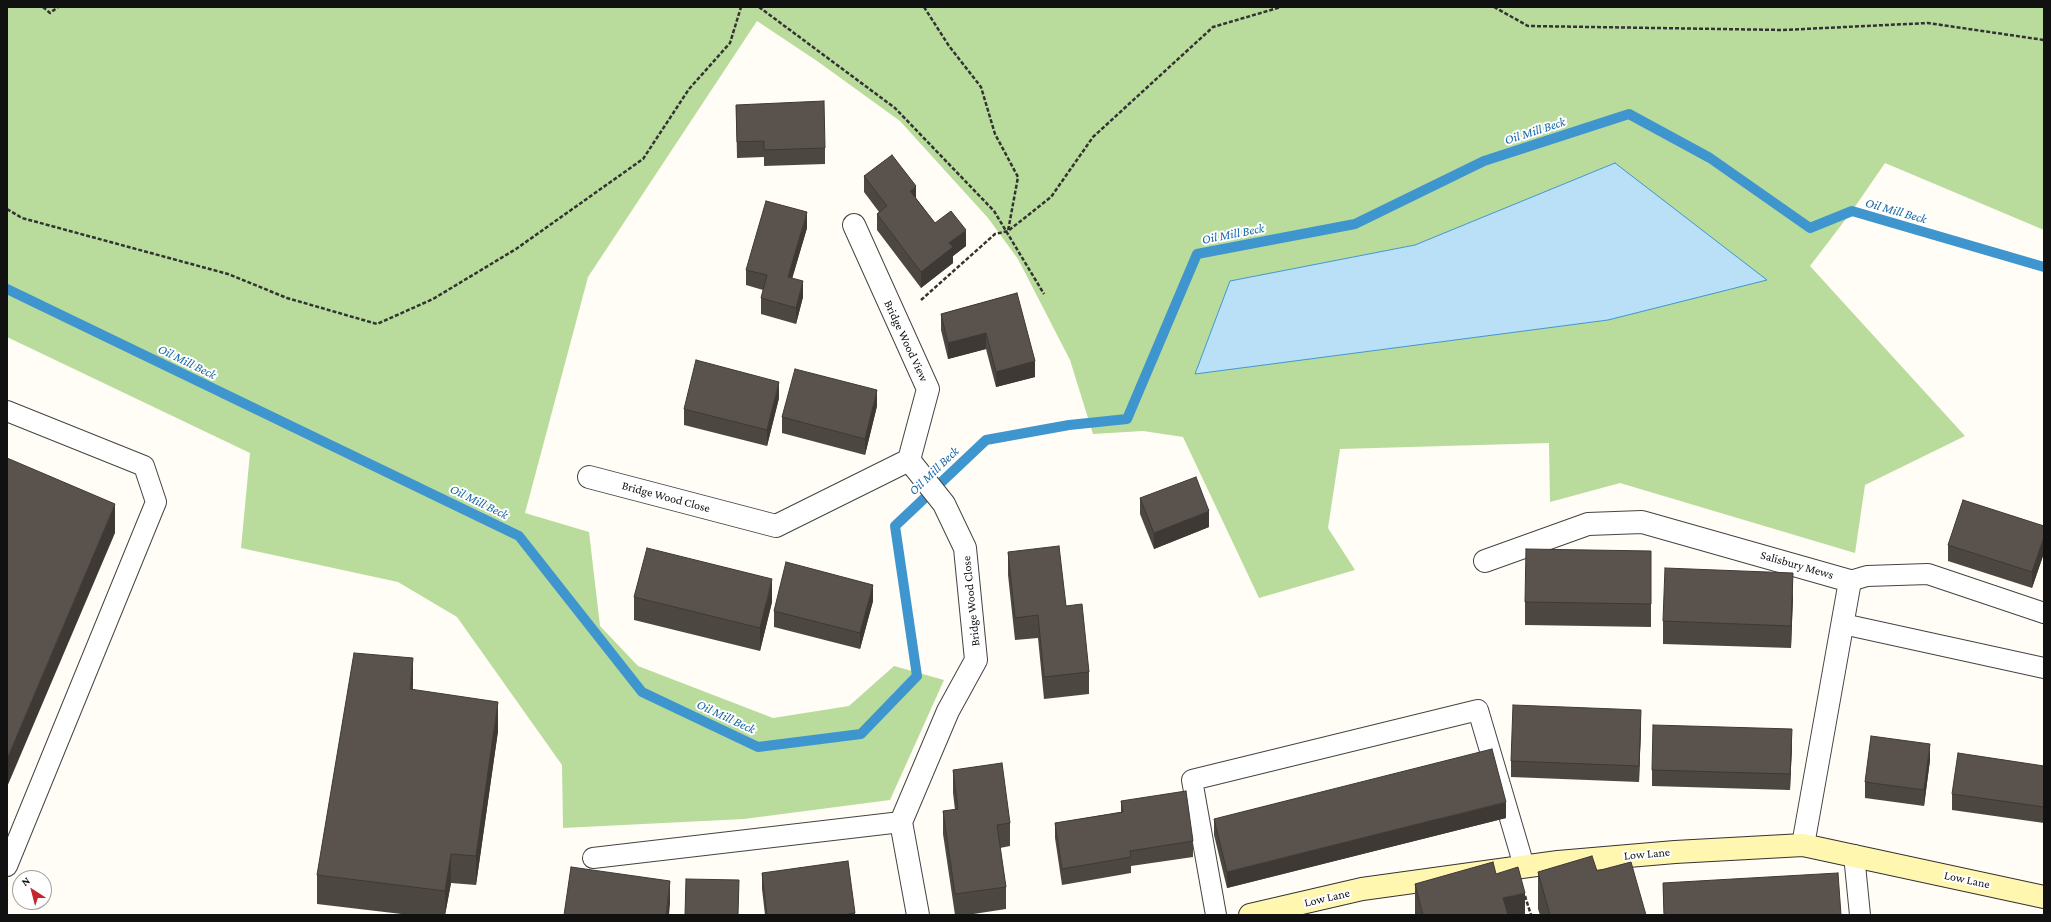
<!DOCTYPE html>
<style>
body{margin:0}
#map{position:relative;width:2051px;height:922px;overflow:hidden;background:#fffdf5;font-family:"Crimson Pro",serif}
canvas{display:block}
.frame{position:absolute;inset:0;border:8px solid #111;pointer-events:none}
.north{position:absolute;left:12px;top:870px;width:40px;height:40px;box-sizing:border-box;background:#fff;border:1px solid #a0a0a0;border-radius:50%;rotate:324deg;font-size:11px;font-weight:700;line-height:16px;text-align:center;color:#111}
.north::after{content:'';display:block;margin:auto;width:14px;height:18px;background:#c4262e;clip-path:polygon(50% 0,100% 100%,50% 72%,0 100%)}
</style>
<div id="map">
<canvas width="2051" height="922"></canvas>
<div class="frame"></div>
<div class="north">N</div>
</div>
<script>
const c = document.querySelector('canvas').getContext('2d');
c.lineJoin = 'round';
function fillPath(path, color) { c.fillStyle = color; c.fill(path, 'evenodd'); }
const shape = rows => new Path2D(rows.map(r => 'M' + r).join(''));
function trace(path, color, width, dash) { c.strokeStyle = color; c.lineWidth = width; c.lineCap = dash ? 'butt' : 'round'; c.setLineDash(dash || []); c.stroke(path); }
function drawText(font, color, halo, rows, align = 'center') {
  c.font = font + ' "Crimson Pro",serif'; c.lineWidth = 4; c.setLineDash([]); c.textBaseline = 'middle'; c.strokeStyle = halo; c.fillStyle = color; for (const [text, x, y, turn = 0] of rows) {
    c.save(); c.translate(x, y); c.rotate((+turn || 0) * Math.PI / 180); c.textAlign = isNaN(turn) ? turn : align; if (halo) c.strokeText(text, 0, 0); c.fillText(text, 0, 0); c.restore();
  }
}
const forest = shape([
 [7,7,2044,7,2044,230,1885,163,1852,211,1810,266,1965,436,1865,485,1855,553,1620,483,1550,502,1549,443,1340,449,1328,528,1355,570,1259,598,1183,437,1143,431,1093,434,1070,360,1018,259,988,218,900,121,817,61,757,21,588,277,525,513,589,532,600,626,638,666,773,718,849,706,894,666,944,680,890,800,744,819,563,828,562,765,457,617,398,582,241,548,250,453,7,337],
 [1615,163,1608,320,1195,374,1230,281,1415,245]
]);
const water = shape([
 [1615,163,1767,280,1608,320,1195,374,1230,281,1415,245,1615,163]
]);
const stream = shape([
 [7,289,519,536,642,692,758,747,861,734,917,676,895,526,986,440,1069,425,1127,419,1197,254,1355,224,1484,161,1629,114,1710,158,1810,228,1852,211,2044,267]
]);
const path = shape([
 [43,7,50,13,58,7],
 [759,7,895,108,994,211,1044,294],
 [924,7,949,46,981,87,995,134,1018,177,1008,231],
 [1494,7,1528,26,1783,30,1928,23,2044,40],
 [7,209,22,218,228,274,287,298,377,324,433,299,516,249,643,159,689,89,730,43,741,7],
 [921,300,995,234,1008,231,1051,197,1093,137,1213,27,1281,7],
 [1525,896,1531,915]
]);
const lane = shape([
 [7,411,144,466,156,502,7,866],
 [1850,581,1867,576,1928,574,2044,613],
 [1843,624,2044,668],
 [1854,855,1860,915],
 [593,858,901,822],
 [1216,915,1192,780,1478,710,1524,866]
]);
const street = shape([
 [854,225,928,389,909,460],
 [909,460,944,504,965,548,976,660,948,711,901,822,918,915],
 [589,477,776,526,909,460],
 [1485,561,1588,524,1642,522,1850,581,1803,845]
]);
const secondary = shape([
 [1250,915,1362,889,1558,862,1675,852,1803,845,2044,897]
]);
const wall = shape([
 [736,105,825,148,825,164,764,166,764,157,737,158],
 [864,176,916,198,935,223,966,246,953,256,953,263,921,288,877,230,877,214,879,212,864,192],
 [807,228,792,278,803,297,796,324,761,314,761,298,763,290,746,285,746,270],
 [1017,293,1035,377,996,387,986,349,948,359,941,330,941,314],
 [779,398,767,446,684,425,684,409],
 [877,406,865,455,782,433,782,417],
 [1140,498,1209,527,1154,549,1140,514],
 [2044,526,2044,553,2032,588,1948,561,1948,545],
 [1008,552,1066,606,1089,672,1089,694,1044,699,1038,638,1015,640,1008,575],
 [1651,573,1651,627,1525,625,1525,602],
 [1793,596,1791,648,1663,644,1663,621],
 [634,597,772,602,760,651,634,620],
 [873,601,860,649,774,627,774,611],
 [413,686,413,689,498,731,476,885,451,883,445,915,410,915,317,904,317,875],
 [1641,726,1639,782,1511,777,1511,761],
 [1792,745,1790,790,1652,786,1652,770],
 [1930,760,1924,806,1865,798,1865,782],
 [2044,766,2044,823,1952,810,1952,794],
 [953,770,1010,823,1010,846,1000,848,1006,887,1006,909,967,915,955,915,943,834,943,811,955,810,953,793],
 [1121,801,1193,841,1193,857,1131,866,1131,873,1062,885,1055,838,1055,823,1121,812],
 [1506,818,1227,888,1214,835,1214,819],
 [1597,871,1646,915,1540,915,1538,909,1538,872],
 [762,873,855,913,855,915,765,915,762,889],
 [1496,874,1525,915,1415,915,1415,884],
 [1663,883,1841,915,1664,915]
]);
const shadedWall = shape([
 [916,186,916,202,910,191],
 [807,212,807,228,788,293,788,277],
 [966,230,966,246,953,256,953,263,921,288,921,272,949,243],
 [803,281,803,297,796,324,796,308],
 [986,333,986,349,948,359,948,343],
 [1035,361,1035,377,996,387,996,372],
 [779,382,779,398,767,446,767,430],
 [877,390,877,406,865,455,865,439],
 [115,504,115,533,7,787,7,759],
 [1209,511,1209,527,1154,549,1154,533],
 [2044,537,2044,553,2032,588,2032,572],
 [1793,573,1793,596,1791,648,1791,626],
 [772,579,772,602,760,651,760,628],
 [873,585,873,601,860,649,860,633],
 [413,658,413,686,410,717,410,689],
 [498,702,498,731,476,885,476,856],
 [1641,710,1641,726,1639,782,1639,766],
 [1792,729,1792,745,1790,790,1790,774],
 [1930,744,1930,760,1924,806,1924,790],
 [1506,802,1506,818,1227,888,1227,872],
 [451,854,451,883,445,915,445,891],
 [670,881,670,904,669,915,666,915],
 [1525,893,1525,915,1503,915,1503,898]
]);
const building = shape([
 [824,101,825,148,764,150,764,141,737,142,736,105,824,101],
 [892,155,916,186,910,191,935,223,951,211,966,230,949,243,953,247,921,272,877,214,887,206,864,176,892,155],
 [766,201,807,212,788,277,803,281,796,308,761,298,767,275,746,270,766,201],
 [1017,293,1035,361,996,372,986,333,948,343,941,314,1017,293],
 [696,360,779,382,767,430,684,409,696,360],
 [795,369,877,390,865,439,782,417,795,369],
 [7,458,115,504,7,759,7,458],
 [1196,477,1209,511,1154,533,1140,498,1196,477],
 [1963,500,2044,526,2044,537,2032,572,1948,545,1963,500],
 [1059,546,1066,606,1082,604,1089,672,1044,677,1038,615,1015,618,1008,552,1059,546],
 [647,548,772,579,760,628,634,597,647,548],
 [1526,549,1651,551,1651,604,1525,602,1526,549],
 [786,562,873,585,860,633,774,611,786,562],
 [1665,568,1793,573,1791,626,1663,621,1665,568],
 [354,653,413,658,410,689,498,702,476,856,451,854,445,891,317,875,354,653],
 [1513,705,1641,710,1639,766,1511,761,1513,705],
 [1653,725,1792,729,1790,774,1652,770,1653,725],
 [1871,736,1930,744,1924,790,1865,782,1871,736],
 [1492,749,1506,802,1227,872,1214,819,1492,749],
 [1958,753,2044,766,2044,807,1952,794,1958,753],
 [1002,763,1010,823,997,825,1006,887,955,894,943,811,958,809,953,770,1002,763],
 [1186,791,1193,841,1130,851,1131,857,1062,869,1055,823,1123,812,1121,801,1186,791],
 [1592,856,1597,871,1631,862,1646,915,1550,915,1538,872,1592,856],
 [848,861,855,913,843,915,767,915,762,873,848,861],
 [1493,862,1496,874,1518,867,1525,893,1503,898,1508,915,1423,915,1415,884,1493,862],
 [571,867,670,881,666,915,564,915,571,867],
 [1838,873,1841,915,1664,915,1663,883,1838,873],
 [686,879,739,880,738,915,685,915,686,879]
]);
const streetNames = [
 ["Bridge Wood View",906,341,65],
 ["Bridge Wood Close",666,497,15],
 ["Salisbury Mews",1797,565,16],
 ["Bridge Wood Close",971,601,-96],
 ["Low Lane",1647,854,-5],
 ["Low Lane",1967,880,12],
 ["Low Lane",1327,898,-13]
];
const waterNames = [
 ["Oil Mill Beck",1535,131,-18],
 ["Oil Mill Beck",1896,211,16],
 ["Oil Mill Beck",1233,234,-11],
 ["Oil Mill Beck",187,362,26],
 ["Oil Mill Beck",934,471,-44],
 ["Oil Mill Beck",479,502,26],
 ["Oil Mill Beck",726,717,25]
];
fillPath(forest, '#b9dc9c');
fillPath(water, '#b9e0f7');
trace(water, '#3f96cf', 1);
trace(stream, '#3f96cf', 10);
trace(lane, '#444', 22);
trace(street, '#444', 24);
trace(secondary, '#333', 24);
trace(path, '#333', 2.5, [4, 2]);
trace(lane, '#fff', 20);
trace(street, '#fff', 22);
trace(secondary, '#fff6b0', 22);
fillPath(wall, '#4d4742');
fillPath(shadedWall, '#3f3936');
fillPath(building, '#5a524d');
trace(building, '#3f3936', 1);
drawText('12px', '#111', '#fff', streetNames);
drawText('italic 13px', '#1768a6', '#fff', waterNames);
</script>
